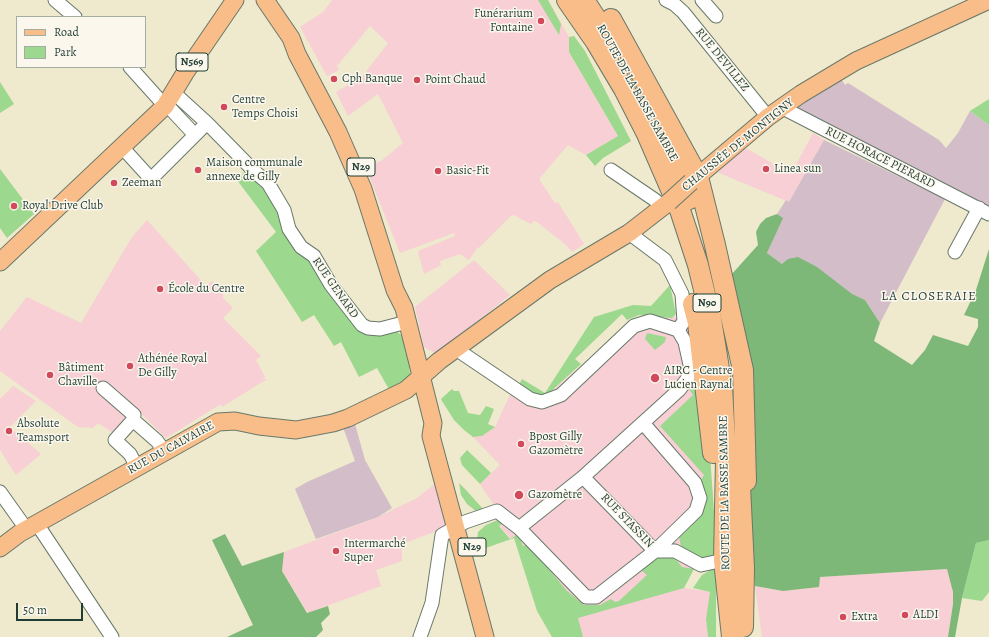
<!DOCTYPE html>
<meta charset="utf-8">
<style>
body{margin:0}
#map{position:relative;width:989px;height:637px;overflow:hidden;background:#efe9cd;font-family:Alegreya,serif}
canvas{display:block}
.legend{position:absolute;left:16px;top:16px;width:130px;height:52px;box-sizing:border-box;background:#fbf7ec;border:1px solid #a3ada2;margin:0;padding:5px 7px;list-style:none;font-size:12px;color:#1f3d34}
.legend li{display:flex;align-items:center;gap:8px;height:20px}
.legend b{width:20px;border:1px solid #a3ada2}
.scale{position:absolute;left:16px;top:603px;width:67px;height:18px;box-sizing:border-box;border:2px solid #1f3d34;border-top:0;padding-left:5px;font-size:12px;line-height:14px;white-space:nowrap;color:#1f3d34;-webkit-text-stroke:3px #fbf7ec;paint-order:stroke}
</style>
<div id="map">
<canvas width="989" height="637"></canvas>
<ul class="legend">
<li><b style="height:5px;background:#f9bd89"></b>Road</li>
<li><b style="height:11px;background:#9cd88d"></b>Park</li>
</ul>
<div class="scale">50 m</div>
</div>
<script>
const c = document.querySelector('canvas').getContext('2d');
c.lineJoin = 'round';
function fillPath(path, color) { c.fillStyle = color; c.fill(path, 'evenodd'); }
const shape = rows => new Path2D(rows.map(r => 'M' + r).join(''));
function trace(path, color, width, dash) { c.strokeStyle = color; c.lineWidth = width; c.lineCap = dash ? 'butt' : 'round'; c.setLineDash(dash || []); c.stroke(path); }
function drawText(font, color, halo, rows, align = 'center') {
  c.font = font + ' Alegreya,serif'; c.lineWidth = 3; c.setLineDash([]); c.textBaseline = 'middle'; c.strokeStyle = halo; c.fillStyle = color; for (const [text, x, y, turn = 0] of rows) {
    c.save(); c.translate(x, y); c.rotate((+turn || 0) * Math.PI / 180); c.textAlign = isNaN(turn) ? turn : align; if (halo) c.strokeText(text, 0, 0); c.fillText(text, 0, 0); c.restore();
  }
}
const built = shape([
 [332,0,548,0,569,37,569,52,618,136,586,155,568,145,539,179,555,203,558,202,584,244,572,252,565,244,537,222,534,221,531,224,514,215,511,216,479,248,478,247,469,260,460,254,440,261,441,265,424,274,418,251,455,236,454,233,400,253,369,176,370,165,381,161,403,143,378,94,348,116,336,92,362,77,388,43,370,26,337,66,339,70,327,76,300,27,323,12],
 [813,133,824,140,789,202,719,173,721,166,744,147,791,174],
 [147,220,206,286,212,281,223,293,223,298,233,308,223,318,261,356,256,360,265,377,262,379,267,379,222,407,221,404,166,438,118,391,115,395,127,418,115,434,98,423,93,428,78,427,0,371,0,331,27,297,81,323,132,237],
 [474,260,510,295,437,354,424,347,415,307],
 [659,265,674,268,678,280,683,279,690,308,713,497,706,568,694,569,684,588,711,592,706,619,708,637,583,637,577,618,523,546,518,534,511,539,499,525,506,521,485,492,480,484,500,465,473,437,482,436,495,427,510,395,518,387,543,398,581,366,629,321,645,316,679,317,674,283],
 [13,386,36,401,10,427,41,454,16,475,0,450,0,399],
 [435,484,443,485,453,525,402,544,402,561,376,570,381,586,308,613,282,571,284,552,378,517,417,498],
 [948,569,953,592,953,604,948,637,762,637,755,586,783,591,819,587,819,577]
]);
const industrial = shape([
 [840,77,845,85,848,83,939,140,946,148,958,133,970,111,989,125,989,219,794,107],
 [824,140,945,199,880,323,865,300,782,264,767,253,782,218,777,214,786,200,789,202],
 [355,424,365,460,392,508,378,517,316,539,295,489,307,482,355,461,343,427]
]);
const green = shape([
 [538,0,548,0,561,24,559,35],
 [574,36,585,51,631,141,603,158,595,166,586,155,618,136,569,52,569,37],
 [0,82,14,104,0,113],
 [989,99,989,125,970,111],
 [248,168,267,185,285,234,306,253,366,327,394,329,401,335,407,351,411,380,391,393,377,368,359,377,341,342,334,346,314,315,302,322,256,251,276,232,237,180],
 [0,169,34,214,7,238,0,228],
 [670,285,676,314,672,318,639,315,627,320,622,314,575,359,581,364,548,394,537,396,518,387,522,379,545,393,594,317,633,305,651,306],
 [686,304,707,412,717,554,701,560,681,547,679,536,703,493,701,480,704,475,660,426,693,395,689,389,694,382,695,368,685,312],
 [647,333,666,337,665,342,655,350,645,339],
 [452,389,454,391,459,391,468,413,480,415,486,406,494,409,488,424,495,427,482,436,473,437,464,430,454,420,442,401,441,399],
 [467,450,491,473,480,484,462,465,460,458],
 [459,483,466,490,484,510,477,512,467,504,461,495],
 [500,519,503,523,499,526,510,539,518,534,523,546,528,544,566,590,584,605,600,605,611,599,615,602,619,601,647,575,641,570,652,558,672,555,682,567,694,569,684,588,578,618,583,637,552,637,537,611,514,538,480,550,477,541,478,532,486,525],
 [989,540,989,592,982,601,962,598,976,543],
 [714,568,716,578,716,637,708,637,706,619,710,592,693,588,702,575]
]);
const forest = shape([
 [777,214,783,218,767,253,782,264,788,259,798,257,817,267,852,294,865,300,880,323,874,341,912,365,925,350,933,335,968,346,978,327,978,319,964,315,976,290,989,249,989,540,976,543,962,598,955,637,948,637,953,604,953,592,947,569,820,577,819,587,783,591,755,586,731,275,758,245,756,232,760,224,766,218],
 [225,534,242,566,284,552,282,571,307,613,328,606,330,614,321,623,323,630,316,637,227,637,253,625,212,540]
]);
const minor = shape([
 [55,0,75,17],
 [666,0,674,4,683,12,768,117],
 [702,0,716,16],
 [130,67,165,106],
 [173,92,207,123,255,172,268,183,284,210,289,229,301,247,314,256,331,285,362,325,368,328,380,329,407,322],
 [166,104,195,135],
 [781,107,989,214],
 [121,146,151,179,207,123],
 [611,170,655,200,662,208],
 [629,233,665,260,682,294,684,321,678,330],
 [955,252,979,208],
 [456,349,530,399,542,402,561,395,634,326,650,321,678,330,685,342,691,369,688,378,679,390,583,477,519,528],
 [103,388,134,415,133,420],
 [137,467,130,454,115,440,133,420,157,441,164,451],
 [583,477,655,551,696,511,700,498,695,483,643,423],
 [0,492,27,530],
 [37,524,112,637],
 [420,637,432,603,442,535,465,522,497,511,519,528,586,597,596,597,655,551,675,551,701,565,724,560]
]);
const major = shape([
 [265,0,291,38,297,54,338,132,363,189,395,290,404,308,433,423,431,436,485,637],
 [691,182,768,117,801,94,856,61,989,0],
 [0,262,165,106,185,73,235,0],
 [0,548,20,533,218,422,235,421,259,426,296,430,333,423,348,418,406,390,439,361,550,280,629,233,669,202]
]);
const highway = shape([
 [567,0,596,42,624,89,647,134,680,210,698,265,711,319,722,387,726,459,724,560,732,637],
 [584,0,610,40],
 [611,19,698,177,715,245,743,370,746,481],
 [664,140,679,170,689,199],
 [693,304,698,323,713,453],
 [739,465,744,568,743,627]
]);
const majorBridge = shape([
 [669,202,691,182]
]);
const markers = [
 [541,21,4,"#d1495b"],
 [334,79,4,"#d1495b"],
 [417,80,4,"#d1495b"],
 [224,107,4,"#d1495b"],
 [766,169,4,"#d1495b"],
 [198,170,4,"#d1495b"],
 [438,171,4,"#d1495b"],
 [114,183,4,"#d1495b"],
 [14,206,4,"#d1495b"],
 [160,289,4,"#d1495b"],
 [130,366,4,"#d1495b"],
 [50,375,4,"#d1495b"],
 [655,378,5,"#d1495b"],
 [9,431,4,"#d1495b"],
 [521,444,4,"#d1495b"],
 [519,495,5,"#d1495b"],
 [336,551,4,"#d1495b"],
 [905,615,4,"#d1495b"],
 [843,617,4,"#d1495b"]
];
const shields = [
 [192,62,32],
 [361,167,28],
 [707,303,28],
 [472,547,28]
];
const shieldNames = [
 ["N569",192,62],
 ["N29",361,167],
 ["N90",707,303],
 ["N29",472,547]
];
const poiNames = [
 ["Funérarium",533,14,"right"],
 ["Fontaine",533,28,"right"],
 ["Cph Banque",342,79],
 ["Point Chaud",425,80],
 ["Centre",232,100],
 ["Temps Choisi",232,114],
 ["Maison communale",206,163],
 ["annexe de Gilly",206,177],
 ["Linea sun",774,169],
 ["Basic-Fit",446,171],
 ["Zeeman",122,183],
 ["Royal Drive Club",22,206],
 ["École du Centre",168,289],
 ["Athénée Royal",138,359],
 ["De Gilly",138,373],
 ["Bâtiment",58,368],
 ["Chaville",58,382],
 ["AIRC - Centre",664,371],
 ["Lucien Raynal",664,385],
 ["Absolute",17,424],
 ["Teamsport",17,438],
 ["Bpost Gilly",529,437],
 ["Gazomètre",529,451],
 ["Gazomètre",528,495],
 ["Intermarché",344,544],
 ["Super",344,558],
 ["ALDI",913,615],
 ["Extra",851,617]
];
const streetNames = [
 ["RUE DEVILLEZ",722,60,51],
 ["ROUTE DE LA BASSE SAMBRE",637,93,61],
 ["CHAUSSÉE DE MONTIGNY",738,145,-39],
 ["RUE HORACE PIERARD",880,158,27],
 ["RUE GENARD",335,288,55],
 ["RUE DU CALVAIRE",171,448,-29],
 ["ROUTE DE LA BASSE SAMBRE",725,493,-91],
 ["RUE STASSIN",627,521,46]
];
const neighbourhoodNames = [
 ["LA CLOSERAIE",929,297]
];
fillPath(built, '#f7cfd4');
fillPath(industrial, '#d2bdc8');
fillPath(green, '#9cd88d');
fillPath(forest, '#7db878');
trace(minor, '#68796a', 15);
trace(major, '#68796a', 19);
trace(highway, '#68796a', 22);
trace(minor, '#fff', 13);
trace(major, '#f9bd89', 17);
trace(highway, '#f9bd89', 20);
trace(majorBridge, '#68796a', 19, []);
trace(majorBridge, '#f9bd89', 17);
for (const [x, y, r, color] of markers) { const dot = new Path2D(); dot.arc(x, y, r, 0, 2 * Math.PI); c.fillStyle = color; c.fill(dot); trace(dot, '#fbf7ec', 1.5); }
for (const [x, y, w] of shields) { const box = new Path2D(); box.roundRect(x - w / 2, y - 9, w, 18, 3); c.fillStyle = '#fbf7ec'; c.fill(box); trace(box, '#1f3d34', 1); }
drawText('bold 11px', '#1f3d34', null, shieldNames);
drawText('12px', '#1f3d34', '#fbf7ec', poiNames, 'left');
drawText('12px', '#1f3d34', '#fbf7ec', streetNames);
c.letterSpacing = '1px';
drawText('13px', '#1f3d34', '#fbf7ec', neighbourhoodNames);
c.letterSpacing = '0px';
</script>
